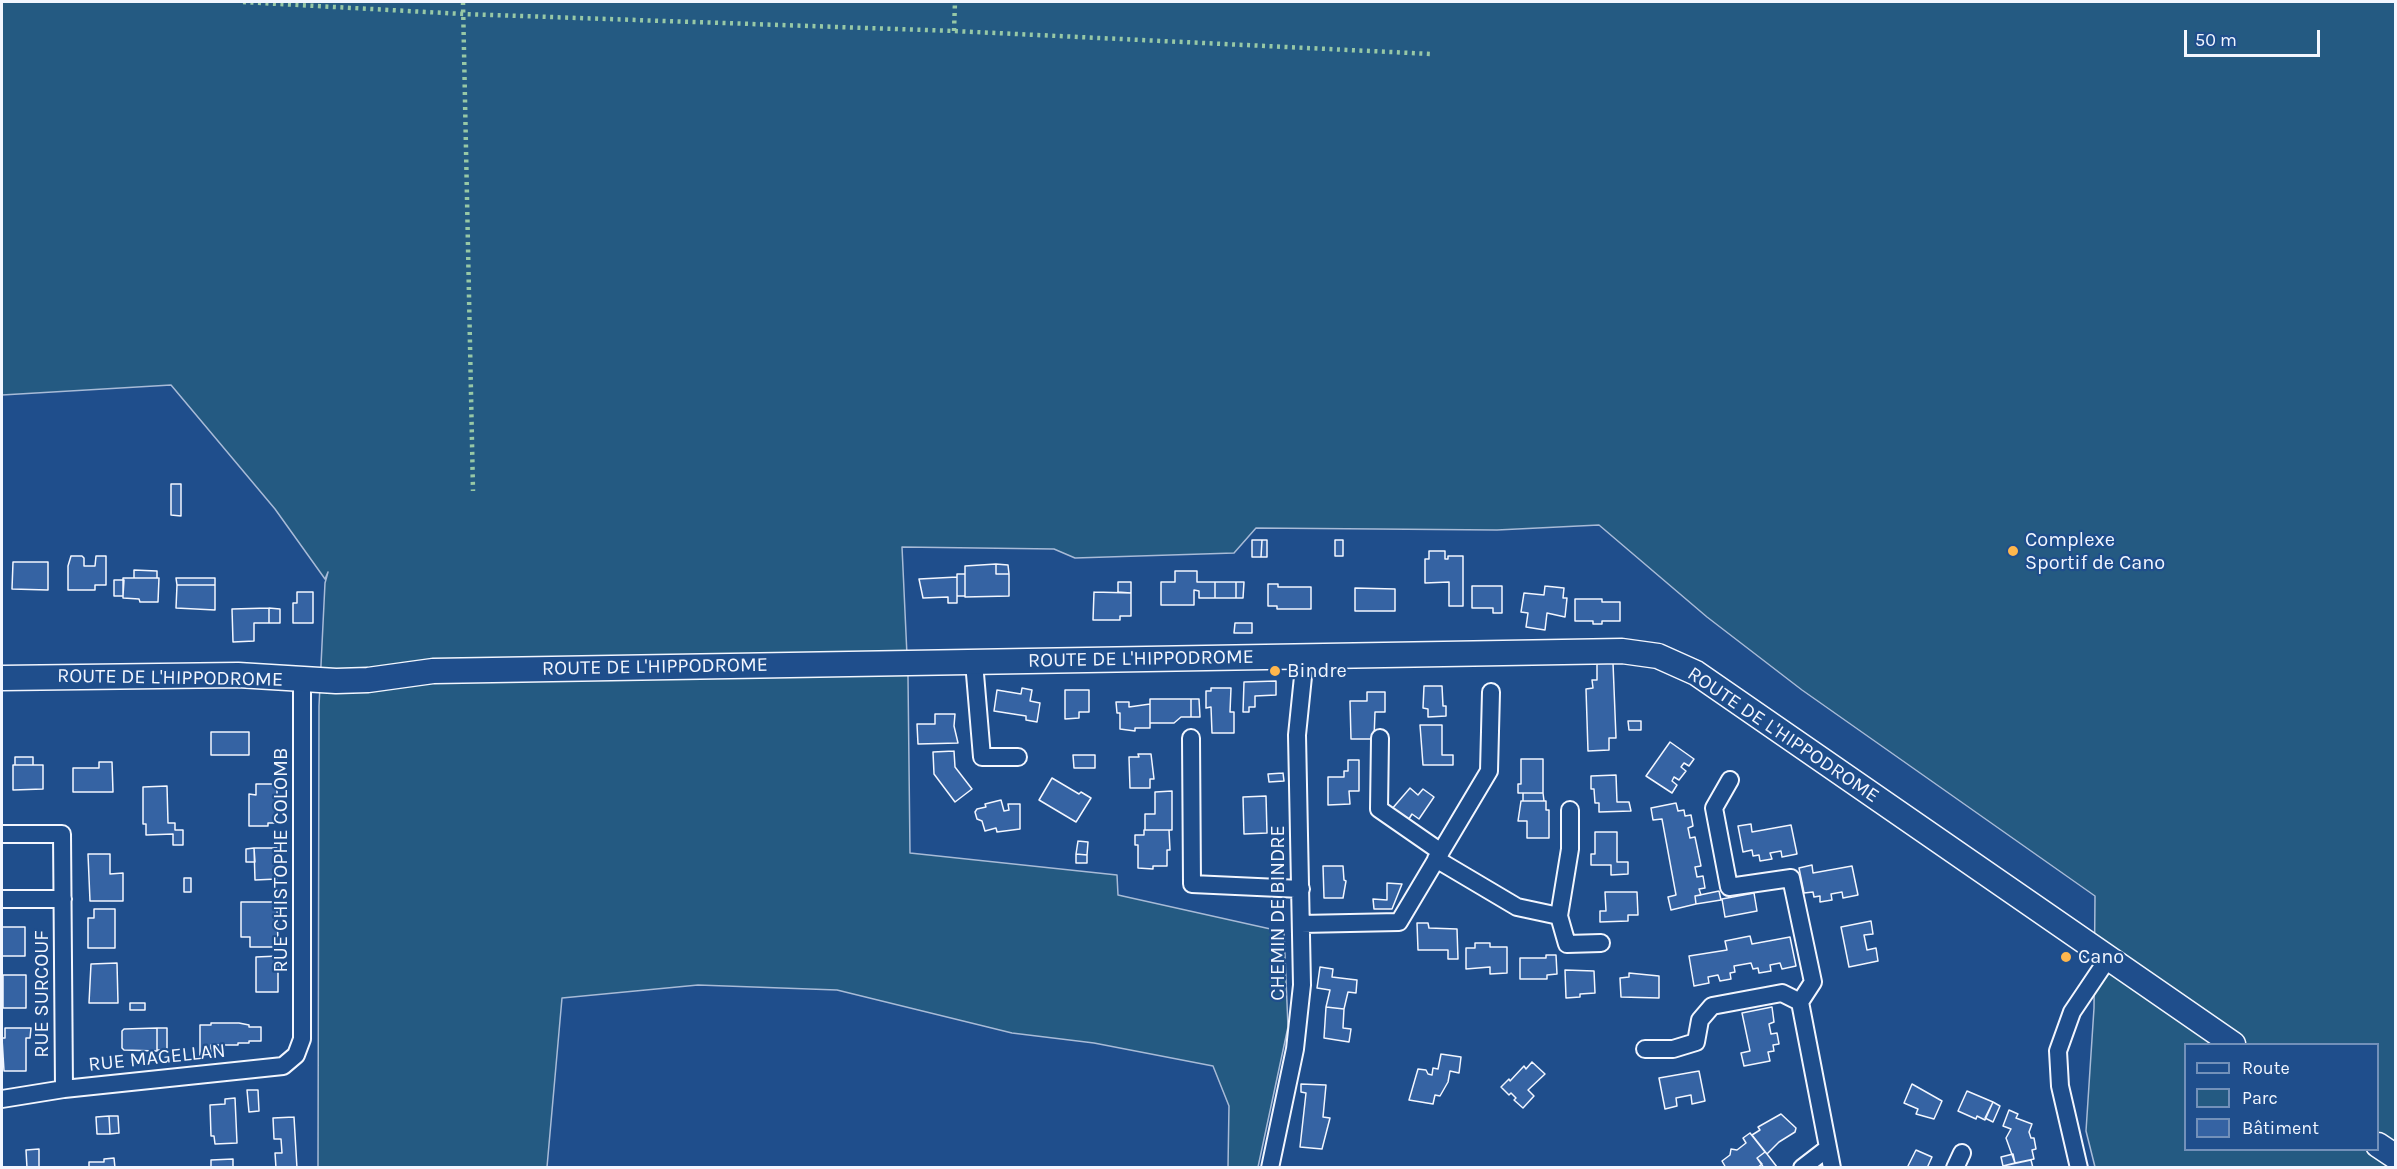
<!DOCTYPE html>
<meta charset="utf-8">
<style>
body{margin:0}
#map{position:relative;width:2397px;height:1169px;overflow:hidden;background:#1f4e8c;font-family:Karla,sans-serif}
canvas{display:block}
.frame{position:absolute;inset:0;border:3px solid #f2f6ff;pointer-events:none}
.legend{position:absolute;left:2184px;top:1043px;width:195px;height:108px;box-sizing:border-box;background:#1f4e8c;border:2px solid #7391ba;margin:0;padding:8px 10px;list-style:none;font-size:18px;color:#f2f6ff}
.legend li{display:flex;align-items:center;gap:12px;height:30px}
.legend b{width:30px;border:2px solid #7391ba}
.scale{position:absolute;left:2184px;top:30px;width:136px;height:27px;box-sizing:border-box;border:3px solid #f2f6ff;border-top:0;padding-left:8px;font-size:18px;line-height:21px;white-space:nowrap;color:#f2f6ff;-webkit-text-stroke:4px #1f4e8c;paint-order:stroke}
</style>
<div id="map">
<canvas width="2397" height="1169"></canvas>
<div class="frame"></div>
<ul class="legend">
<li><b style="height:8px;background:#1f4e8c"></b>Route</li>
<li><b style="height:16px;background:#245a82"></b>Parc</li>
<li><b style="height:16px;background:#3563a3"></b>Bâtiment</li>
</ul>
<div class="scale">50 m</div>
</div>
<script>
const c = document.querySelector('canvas').getContext('2d');
c.lineJoin = 'round';
function fillPath(path, color) { c.fillStyle = color; c.fill(path, 'evenodd'); }
const shape = rows => new Path2D(rows.map(r => 'M' + r).join(''));
function trace(path, color, width, dash) { c.strokeStyle = color; c.lineWidth = width; c.lineCap = dash ? 'butt' : 'round'; c.setLineDash(dash || []); c.stroke(path); }
function drawText(font, color, halo, rows, align = 'center') {
  c.font = font + ' Karla,sans-serif'; c.lineWidth = 4.5; c.setLineDash([]); c.textBaseline = 'middle'; c.strokeStyle = halo; c.fillStyle = color; for (const [text, x, y, turn = 0] of rows) {
    c.save(); c.translate(x, y); c.rotate((+turn || 0) * Math.PI / 180); c.textAlign = isNaN(turn) ? turn : align; if (halo) c.strokeText(text, 0, 0); c.fillText(text, 0, 0); c.restore();
  }
}
const green = shape([
 [2,2,2395,2,2395,1167,2095,1167,2086,1131,2094,1008,2095,896,1802,690,1707,617,1599,525,1497,530,1256,528,1234,553,1075,558,1054,549,902,547,908,677,910,853,1117,875,1118,895,1284,932,1288,1027,1258,1167,1228,1167,1229,1106,1213,1066,1094,1043,1012,1033,837,990,698,985,562,998,547,1167,318,1167,319,706,325,583,328,572,325,579,275,509,171,385,2,395,2,2],
 [2186,1044,2378,1044,2378,1150,2186,1150,2186,1044]
]);
const building = shape([
 [171,484,181,484,181,516,171,515,171,484],
 [1252,540,1262,540,1261,557,1252,557,1252,540],
 [1262,540,1267,540,1267,557,1261,557,1262,540],
 [1335,540,1343,540,1343,556,1335,556,1335,540],
 [1429,551,1445,551,1445,559,1448,559,1448,556,1463,556,1463,606,1449,606,1449,582,1425,583,1425,559,1429,559,1429,551],
 [71,556,82,556,84,558,84,566,95,566,96,556,106,556,106,585,95,585,95,590,68,590,68,566,71,556],
 [13,562,48,562,48,590,12,589,13,562],
 [996,564,996,574,1009,574,1009,596,965,597,965,566,996,564],
 [996,564,1008,565,1009,574,996,574,996,564],
 [134,570,157,571,157,578,134,578,134,570],
 [1175,571,1197,571,1197,582,1215,582,1215,598,1199,598,1199,591,1194,590,1194,605,1161,605,1161,582,1175,582,1175,571],
 [957,574,965,574,965,596,957,596,957,574],
 [957,577,957,603,948,603,948,597,923,598,919,579,957,577],
 [123,578,159,578,158,602,140,602,139,599,123,598,123,578],
 [176,578,215,578,215,585,177,585,176,578],
 [114,580,124,580,123,596,114,596,114,580],
 [1118,582,1131,582,1131,593,1118,592,1118,582],
 [1215,582,1236,582,1236,598,1215,598,1215,582],
 [1236,582,1244,582,1243,598,1236,598,1236,582],
 [1268,584,1278,584,1278,587,1311,587,1311,609,1277,609,1277,606,1268,606,1268,584],
 [177,585,215,585,215,610,176,608,177,585],
 [1472,586,1502,586,1502,613,1493,613,1493,608,1472,608,1472,586],
 [1545,586,1564,588,1563,598,1567,598,1565,617,1547,613,1545,630,1526,627,1528,613,1521,612,1524,593,1544,595,1545,586],
 [1355,588,1395,589,1395,611,1355,611,1355,588],
 [297,592,313,592,313,623,293,623,293,603,297,603,297,592],
 [1094,592,1131,593,1131,616,1120,616,1120,620,1093,620,1094,592],
 [1575,599,1602,599,1602,602,1620,602,1620,621,1602,621,1602,624,1593,624,1593,621,1575,621,1575,599],
 [269,608,269,623,254,623,254,641,233,642,232,609,269,608],
 [269,608,280,609,280,623,269,623,269,608],
 [1235,623,1252,623,1252,633,1234,633,1235,623],
 [1597,663,1613,663,1616,738,1609,738,1609,750,1588,751,1586,689,1593,688,1592,680,1597,680,1597,663],
 [1276,681,1276,695,1255,696,1255,707,1249,707,1249,712,1243,712,1244,682,1276,681],
 [1424,686,1442,686,1443,706,1446,706,1446,716,1428,717,1428,709,1423,708,1424,686],
 [1022,688,1032,690,1030,701,1040,703,1037,722,1026,720,1026,716,994,711,997,690,1021,694,1022,688],
 [1211,688,1231,688,1230,712,1234,712,1234,733,1212,733,1211,707,1206,708,1206,691,1211,691,1211,688],
 [1065,690,1089,690,1089,712,1079,712,1079,718,1065,719,1065,690],
 [1367,692,1385,692,1385,712,1375,712,1374,739,1351,739,1350,701,1367,701,1367,692],
 [1150,699,1191,699,1191,717,1181,717,1174,723,1150,723,1150,699],
 [1191,699,1199,699,1200,717,1191,717,1191,699],
 [1116,702,1129,702,1129,707,1150,704,1150,728,1135,728,1135,731,1120,729,1120,713,1117,713,1116,702],
 [935,714,955,714,954,726,958,743,918,744,917,724,935,724,935,714],
 [1628,721,1641,721,1641,730,1629,730,1628,721],
 [1420,725,1442,725,1442,755,1453,755,1453,765,1423,765,1420,725],
 [211,732,249,732,249,755,211,755,211,732],
 [1670,742,1694,759,1689,766,1684,763,1681,767,1686,771,1679,780,1674,777,1672,781,1677,785,1672,793,1646,776,1670,742],
 [954,751,955,767,972,789,955,802,934,774,933,752,954,751],
 [1138,754,1151,754,1154,779,1150,779,1150,788,1130,788,1129,757,1139,757,1138,754],
 [1073,755,1095,755,1095,768,1074,768,1073,755],
 [15,757,33,757,33,765,15,765,15,757],
 [1521,759,1543,759,1543,793,1518,793,1518,784,1521,784,1521,759],
 [1348,760,1359,760,1359,791,1349,791,1350,804,1328,805,1328,777,1344,777,1344,771,1348,771,1348,760],
 [99,762,112,762,113,792,73,792,73,768,99,768,99,762],
 [13,765,43,765,43,789,13,790,13,765],
 [1283,773,1284,781,1269,782,1268,774,1283,773],
 [1616,775,1617,802,1629,802,1631,811,1599,812,1599,803,1595,803,1594,789,1591,789,1591,776,1616,775],
 [1052,778,1079,794,1081,792,1091,798,1076,822,1039,800,1052,778],
 [256,784,277,784,277,823,268,823,268,826,249,826,249,794,256,795,256,784],
 [167,786,168,823,175,823,175,830,183,830,183,845,173,845,173,834,146,835,146,824,143,824,143,787,167,786],
 [1410,788,1418,795,1423,789,1434,797,1419,819,1412,814,1407,822,1391,810,1410,788],
 [1172,791,1172,830,1145,830,1145,814,1155,814,1155,792,1172,791],
 [1523,793,1543,793,1544,801,1523,801,1523,793],
 [1266,796,1267,833,1244,834,1243,797,1266,796],
 [1001,800,1004,811,1009,810,1008,804,1020,804,1020,829,997,832,996,828,985,831,982,821,977,819,975,812,977,809,986,807,985,804,1001,800],
 [1521,801,1546,801,1546,810,1549,810,1549,838,1527,838,1527,821,1518,821,1521,801],
 [1676,803,1678,811,1684,810,1685,816,1691,815,1693,826,1688,828,1690,838,1695,837,1701,866,1695,867,1697,877,1703,876,1705,888,1699,889,1701,895,1695,896,1696,904,1671,910,1668,897,1676,895,1662,819,1653,820,1651,808,1676,803],
 [1751,824,1752,832,1791,825,1797,854,1782,857,1781,851,1770,853,1772,859,1760,861,1759,855,1753,856,1752,850,1743,852,1738,826,1751,824],
 [1144,830,1169,830,1170,850,1167,850,1167,866,1153,866,1153,869,1138,868,1138,845,1135,845,1135,835,1144,835,1144,830],
 [1595,832,1617,832,1617,862,1628,862,1628,874,1611,875,1611,865,1591,865,1591,854,1595,854,1595,832],
 [1078,841,1088,842,1087,855,1076,854,1078,841],
 [254,848,277,848,277,879,255,880,254,848],
 [254,848,255,862,246,862,246,849,254,848],
 [88,854,110,854,110,874,123,873,123,901,90,901,88,854],
 [1076,854,1087,855,1087,863,1076,863,1076,854],
 [1812,865,1813,873,1852,866,1858,895,1843,898,1842,892,1831,894,1832,900,1820,902,1820,896,1814,897,1813,892,1804,893,1799,868,1812,865],
 [1323,866,1343,866,1344,880,1346,881,1343,898,1324,898,1323,866],
 [184,878,191,878,191,892,184,892,184,878],
 [1387,883,1402,884,1392,909,1374,909,1373,899,1387,900,1387,883],
 [1719,891,1721,900,1696,904,1695,896,1719,891],
 [1605,892,1637,892,1638,915,1628,915,1628,921,1600,922,1600,911,1606,911,1605,892],
 [1754,893,1757,911,1725,917,1722,899,1754,893],
 [241,902,277,902,278,947,250,947,250,937,241,937,241,902],
 [94,909,115,909,115,948,88,948,88,918,94,918,94,909],
 [1871,921,1873,934,1864,935,1867,950,1876,948,1878,961,1849,967,1841,927,1871,921],
 [1417,923,1428,923,1429,928,1457,929,1458,959,1448,959,1448,950,1418,950,1417,923],
 [2,927,25,927,25,956,2,956,2,927],
 [1750,936,1752,944,1790,937,1796,966,1782,969,1780,963,1770,965,1771,971,1759,973,1758,968,1753,969,1751,963,1734,966,1735,972,1730,973,1731,979,1720,981,1718,975,1708,977,1709,983,1694,986,1689,956,1727,950,1725,941,1750,936],
 [1475,943,1490,943,1490,947,1507,947,1507,973,1490,974,1490,967,1466,969,1466,948,1475,948,1475,943],
 [1546,955,1556,955,1557,974,1547,975,1547,979,1520,979,1520,958,1546,958,1546,955],
 [278,956,278,992,256,992,256,957,278,956],
 [117,963,118,1003,89,1003,91,964,117,963],
 [1320,967,1333,969,1332,977,1357,980,1356,993,1348,992,1344,1009,1326,1007,1330,990,1317,988,1320,967],
 [1565,970,1594,971,1595,993,1580,994,1580,997,1566,998,1565,970],
 [1629,973,1659,976,1659,998,1621,997,1620,978,1629,977,1629,973],
 [3,975,26,975,26,1008,3,1008,3,975],
 [130,1003,145,1003,145,1010,130,1010,130,1003],
 [1326,1007,1344,1009,1343,1028,1351,1029,1349,1042,1324,1038,1326,1007],
 [1772,1007,1774,1022,1769,1024,1771,1034,1777,1033,1779,1044,1773,1045,1774,1051,1768,1052,1770,1061,1744,1066,1741,1053,1750,1051,1742,1013,1772,1007],
 [211,1023,239,1023,249,1025,249,1027,261,1027,261,1041,249,1041,249,1043,238,1043,238,1045,211,1045,211,1056,200,1056,200,1025,211,1025,211,1023],
 [5,1028,31,1028,30,1038,26,1038,26,1071,4,1071,2,1038,5,1038,5,1028],
 [157,1028,157,1051,124,1050,122,1048,122,1031,124,1029,157,1028],
 [157,1028,167,1028,167,1050,157,1050,157,1028],
 [1441,1054,1461,1057,1459,1073,1450,1071,1448,1082,1440,1096,1435,1095,1433,1104,1409,1100,1418,1069,1426,1070,1428,1074,1432,1075,1433,1068,1438,1069,1441,1054],
 [1532,1062,1545,1074,1528,1090,1534,1096,1523,1108,1514,1100,1516,1098,1511,1093,1509,1095,1501,1087,1509,1079,1510,1081,1524,1066,1526,1069,1532,1062],
 [1699,1071,1705,1101,1692,1104,1691,1095,1676,1098,1677,1106,1665,1109,1659,1078,1699,1071],
 [1301,1084,1326,1085,1323,1117,1330,1118,1322,1149,1300,1147,1306,1093,1301,1092,1301,1084],
 [1912,1084,1942,1101,1934,1119,1916,1114,1918,1109,1904,1103,1912,1084],
 [247,1090,258,1090,259,1111,249,1112,247,1090],
 [1967,1091,1993,1102,1985,1120,1977,1116,1976,1119,1958,1111,1967,1091],
 [235,1098,237,1143,215,1144,214,1136,211,1136,210,1105,225,1104,225,1099,235,1098],
 [1993,1102,2000,1106,1993,1122,1985,1118,1993,1102],
 [2009,1110,2018,1114,2016,1118,2032,1124,2029,1132,2031,1138,2034,1138,2036,1149,2032,1150,2034,1159,2015,1163,2006,1138,2011,1129,2003,1126,2009,1110],
 [1781,1114,1796,1128,1795,1132,1779,1142,1767,1154,1752,1135,1760,1130,1758,1127,1781,1114],
 [109,1116,110,1134,97,1134,96,1117,109,1116],
 [109,1116,118,1116,119,1133,110,1134,109,1116],
 [294,1117,297,1168,276,1168,275,1153,282,1153,281,1139,274,1139,273,1118,294,1117],
 [1750,1133,1765,1152,1757,1158,1762,1164,1757,1168,1726,1168,1722,1161,1730,1155,1731,1149,1737,1150,1746,1143,1743,1138,1750,1133],
 [39,1149,39,1168,27,1168,26,1150,39,1149],
 [1916,1150,1932,1157,1927,1168,1907,1168,1916,1150],
 [1765,1152,1767,1154,1777,1167,1764,1168,1757,1158,1765,1152],
 [2013,1154,2015,1163,2003,1166,2001,1157,2013,1154],
 [114,1158,115,1168,89,1168,89,1162,104,1162,104,1159,114,1158],
 [233,1159,233,1168,211,1168,211,1160,233,1159],
 [2031,1160,2033,1168,2003,1168,2003,1166,2031,1160]
]);
const minor = shape([
 [974,662,982,757,1018,757],
 [1191,738,1192,884,1301,889],
 [1380,738,1379,809,1441,852],
 [1730,780,1714,808,1729,887,1791,878,1813,982,1800,1002,1832,1168],
 [2,834,62,834,64,1089],
 [1436,859,1517,907,1559,916,1567,944,1601,943],
 [2,899,63,899],
 [1559,916,1570,849,1570,810],
 [1301,924,1399,922,1489,771,1491,692],
 [1645,1049,1673,1049,1696,1042,1700,1020,1712,1006,1782,993,1800,1002],
 [2,1099,64,1089,283,1066,296,1055,302,1039,302,680],
 [1270,1168,1295,1049,1302,985,1297,735,1305,657],
 [1802,1168,1828,1148],
 [1955,1168,1962,1153],
 [2079,1168,2060,1086,2058,1051,2072,1012,2109,957]
]);
const secondary = shape([
 [2,678,238,675,336,681,368,680,433,671,1622,651,1658,656,1696,673,2233,1044],
 [2378,1145,2396,1157]
]);
const hedge = shape([
 [243,2,463,14,954,31,1432,54],
 [463,2,473,491],
 [954,31,955,2]
]);
const markers = [
 [2013,551,6,"#ffb74d"],
 [1275,671,6,"#ffb74d"],
 [2066,957,6,"#ffb74d"]
];
const poiNames = [
 ["Complexe",2025,540],
 ["Sportif de Cano",2025,563],
 ["Bindre",1287,671],
 ["Cano",2078,957]
];
const streetNames = [
 ["ROUTE DE L'HIPPODROME",1141,659,-1],
 ["ROUTE DE L'HIPPODROME",655,667,-1],
 ["ROUTE DE L'HIPPODROME",170,678,1],
 ["ROUTE DE L'HIPPODROME",1783,735,34],
 ["RUE CHISTOPHE COLOMB",281,860,-90],
 ["CHEMIN DE BINDRE",1278,913,-90],
 ["RUE SURCOUF",42,994,-90],
 ["RUE MAGELLAN",157,1058,-6]
];
fillPath(green, '#245a82');
trace(green, '#a8bbd7', 1.5);
fillPath(building, '#3563a3');
trace(building, '#f2f6ff', 1.5);
trace(minor, '#f2f6ff', 20);
trace(secondary, '#f2f6ff', 27);
trace(minor, '#1f4e8c', 16);
trace(secondary, '#1f4e8c', 24);
trace(hedge, '#97c8a6', 4.5, [3, 4.5]);
for (const [x, y, r, color] of markers) { const dot = new Path2D(); dot.arc(x, y, r, 0, 2 * Math.PI); c.fillStyle = color; c.fill(dot); trace(dot, '#1f4e8c', 2); }
drawText('20px', '#f2f6ff', '#1f4e8c', poiNames, 'left');
drawText('20px', '#f2f6ff', '#1f4e8c', streetNames);
</script>
